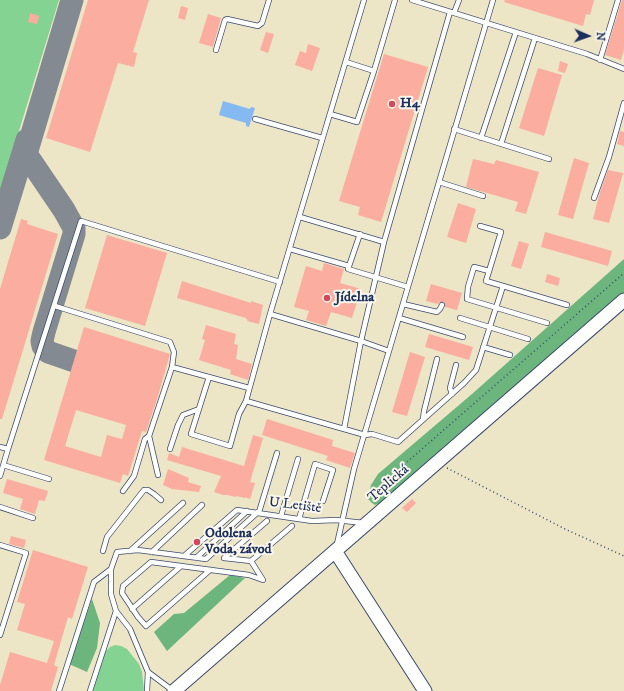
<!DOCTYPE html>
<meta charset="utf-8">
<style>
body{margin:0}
#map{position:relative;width:624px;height:691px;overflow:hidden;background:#ece5c6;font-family:"IM FELL DW Pica",serif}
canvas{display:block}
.north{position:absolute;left:568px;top:16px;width:40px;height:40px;-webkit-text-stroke:3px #fbf7ec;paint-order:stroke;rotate:92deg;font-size:11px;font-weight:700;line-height:16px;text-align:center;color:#1b2f5e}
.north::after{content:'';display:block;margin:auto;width:14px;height:18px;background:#1b2f5e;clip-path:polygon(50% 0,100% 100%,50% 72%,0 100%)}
</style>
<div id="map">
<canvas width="624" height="691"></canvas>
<div class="north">N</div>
</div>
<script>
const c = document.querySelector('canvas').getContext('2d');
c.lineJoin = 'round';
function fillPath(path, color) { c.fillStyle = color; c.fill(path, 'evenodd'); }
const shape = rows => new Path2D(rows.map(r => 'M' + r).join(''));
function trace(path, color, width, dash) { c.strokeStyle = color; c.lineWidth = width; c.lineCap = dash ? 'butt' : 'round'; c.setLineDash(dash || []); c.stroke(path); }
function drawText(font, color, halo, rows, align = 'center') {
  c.font = font + ' "IM FELL DW Pica",serif'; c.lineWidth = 4; c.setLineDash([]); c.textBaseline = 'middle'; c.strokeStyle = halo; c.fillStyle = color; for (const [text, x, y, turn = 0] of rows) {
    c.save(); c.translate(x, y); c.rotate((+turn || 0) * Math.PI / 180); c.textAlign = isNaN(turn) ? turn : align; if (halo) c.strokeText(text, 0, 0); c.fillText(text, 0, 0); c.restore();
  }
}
const green = shape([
 [0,0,59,0,0,193],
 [115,645,121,646,127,649,139,664,142,672,144,691,93,691,105,652,110,647]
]);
const forest = shape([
 [624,259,624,293,385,501,375,505,372,503,368,499,371,485,378,474,472,394],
 [230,575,245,578,167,651,154,632,174,614,184,613],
 [92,599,100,623,97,648,87,672,69,664]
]);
const water = shape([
 [223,101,250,109,251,107,255,108,249,127,246,126,246,123,219,115]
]);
const taxiway = shape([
 [72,0,26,154,64,210,74,228,74,234,44,332,42,341,43,346,48,352,74,361],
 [0,228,27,140]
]);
const building = shape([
 [88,0,149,0,133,52,137,53,134,67,118,63,90,152,46,138],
 [505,0,594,0,590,15,586,14,583,26,504,2],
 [622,0,624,0,624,49,621,60,605,55],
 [181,6,188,8,185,20,178,18],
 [30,13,39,16,37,24,28,22],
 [208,14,221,18,213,47,199,43],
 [266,32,274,34,268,53,260,50],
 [308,44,320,48,312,71,295,65,300,51,306,53],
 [384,54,428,67,381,222,358,215,360,207,339,201],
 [560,61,568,64,565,73,558,71],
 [538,68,562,75,544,136,519,128],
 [620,131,624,132,624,146,617,144],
 [574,158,589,163,573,219,558,215],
 [473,159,494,164,496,160,539,172,526,214,515,211,518,202,466,187],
 [608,170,623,173,609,223,593,219,600,192],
 [458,203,476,209,466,243,447,237],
 [21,219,28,221,27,224,58,234,2,419,0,419,0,289],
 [545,232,612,251,608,266,541,247],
 [107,235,167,253,145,326,85,308],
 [519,241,529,244,521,269,511,266],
 [324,263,344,269,340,283,361,289,352,318,331,312,326,326,306,320,309,311,294,307,306,266,322,271],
 [547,274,560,278,558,286,545,282],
 [182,281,251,303,251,301,263,305,259,324,247,321,248,320,246,319,246,318,177,298],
 [431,284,462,293,457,310,445,307,445,303,443,302,440,302,438,304,426,301],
 [206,325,236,334,234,344,238,345,236,359,252,364,248,380,230,374,231,370,199,360,205,340,202,339],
 [84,327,170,354,157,399,146,432,142,431,128,476,123,474,120,483,44,460],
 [76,410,126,425,122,439,107,435,101,457,65,446],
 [429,334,473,347,469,360,425,347],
 [410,352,425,357,407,416,392,412],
 [267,419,333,440,332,446,355,453,350,468,326,460,328,456,262,435],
 [253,435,263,438,250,482,255,483,250,499,245,497,245,498,236,496,236,497,227,495,223,495,214,492,221,476,167,460,169,453,179,457,182,447,244,466],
 [168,469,189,478,188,482,201,486,199,492,172,489,163,485],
 [7,479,48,491,45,501,39,500,35,514,20,509,23,499,3,493],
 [412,499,416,503,407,512,402,508],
 [11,536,26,540,24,548,9,544],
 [33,550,88,567,72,619,68,617,54,665,58,667,51,691,0,691,0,685,10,652,47,663,54,641,17,630,25,604,17,602]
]);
const path = shape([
 [447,468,565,529,624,556],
 [403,477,400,473,399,469,624,273]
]);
const lane = shape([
 [364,0,270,314,246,401,365,435,372,434,398,442,464,383,476,370,503,286,567,305],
 [412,0,587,54,624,69],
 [454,13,459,0],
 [216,50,225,20,227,19,258,26,262,23,269,0],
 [600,60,618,0],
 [346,62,374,71,395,0],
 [330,114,357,122,374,71],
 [255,119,322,138],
 [454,129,549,159],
 [481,138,516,32],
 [501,144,535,38],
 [439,182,483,196],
 [594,198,609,157,624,103],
 [300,217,384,242],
 [480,226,501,232,486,281,503,286],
 [360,234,348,269,408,287],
 [290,249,349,266],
 [489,271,474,267,468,287,467,299,547,323],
 [403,304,437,312,440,309,442,305],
 [55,306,170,342,174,352,172,367,149,436,158,475],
 [270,314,361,341,389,351],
 [399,318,463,337],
 [460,318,528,339],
 [483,347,510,355],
 [172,367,249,388],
 [209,377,191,434,230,446,239,414,246,401],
 [452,394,450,388,456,365],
 [423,419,424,411,437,359],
 [344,429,361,341,384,242,450,12],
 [0,447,8,449,81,221,280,282],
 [170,449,178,425,183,415,199,409],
 [3,465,49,479],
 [0,476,8,449],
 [123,491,134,476,145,439,149,436],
 [0,507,33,518],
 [259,512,277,453],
 [281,516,298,459],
 [299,519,315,464,333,470,323,501],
 [337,544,354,469,493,0],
 [0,545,26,553,0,635],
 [103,551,107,537,144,490,148,490,154,494,161,500],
 [130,551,183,503],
 [152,552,202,505],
 [184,556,237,510,312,521,336,520,364,523],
 [196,558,247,511],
 [251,561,224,558,267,521],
 [210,570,146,626,138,617,122,593,123,586,151,562,181,566,249,575,263,580,251,561,292,526],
 [132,609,181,566],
 [148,672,172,690],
 [59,691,94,582,111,569],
 [90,691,116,611],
 [147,691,148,672,130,629,116,611,111,594,111,569,117,552,138,550,206,559,258,512]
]);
const secondary = shape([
 [335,551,425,691],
 [174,691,624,300]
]);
const markers = [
 [392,104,4,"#d1495b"],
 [327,298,4,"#d1495b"],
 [197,542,4,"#d1495b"]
];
const poiNames = [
 ["H4",400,104],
 ["Jídelna",335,298],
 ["Odolena",205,534],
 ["Voda, závod",205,550]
];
const streetNames = [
 ["Teplická",389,484,-41],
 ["U Letiště",295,506,7]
];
fillPath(green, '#85d393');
fillPath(forest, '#6cb57d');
fillPath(water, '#84b9f2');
trace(taxiway, '#848a92', 23);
fillPath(building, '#fbad9f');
trace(lane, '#3a4a6e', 6);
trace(secondary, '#3a4a6e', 15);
trace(path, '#3a4a6e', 1.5, [1, 3]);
trace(lane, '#fff', 4.5);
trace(secondary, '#fff', 13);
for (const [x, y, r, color] of markers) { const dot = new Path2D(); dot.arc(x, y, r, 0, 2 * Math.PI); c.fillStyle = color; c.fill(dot); trace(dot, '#fbf7ec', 1.5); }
drawText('bold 14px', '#1b2f5e', '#fbf7ec', poiNames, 'left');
drawText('14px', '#1b2f5e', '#fbf7ec', streetNames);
</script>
